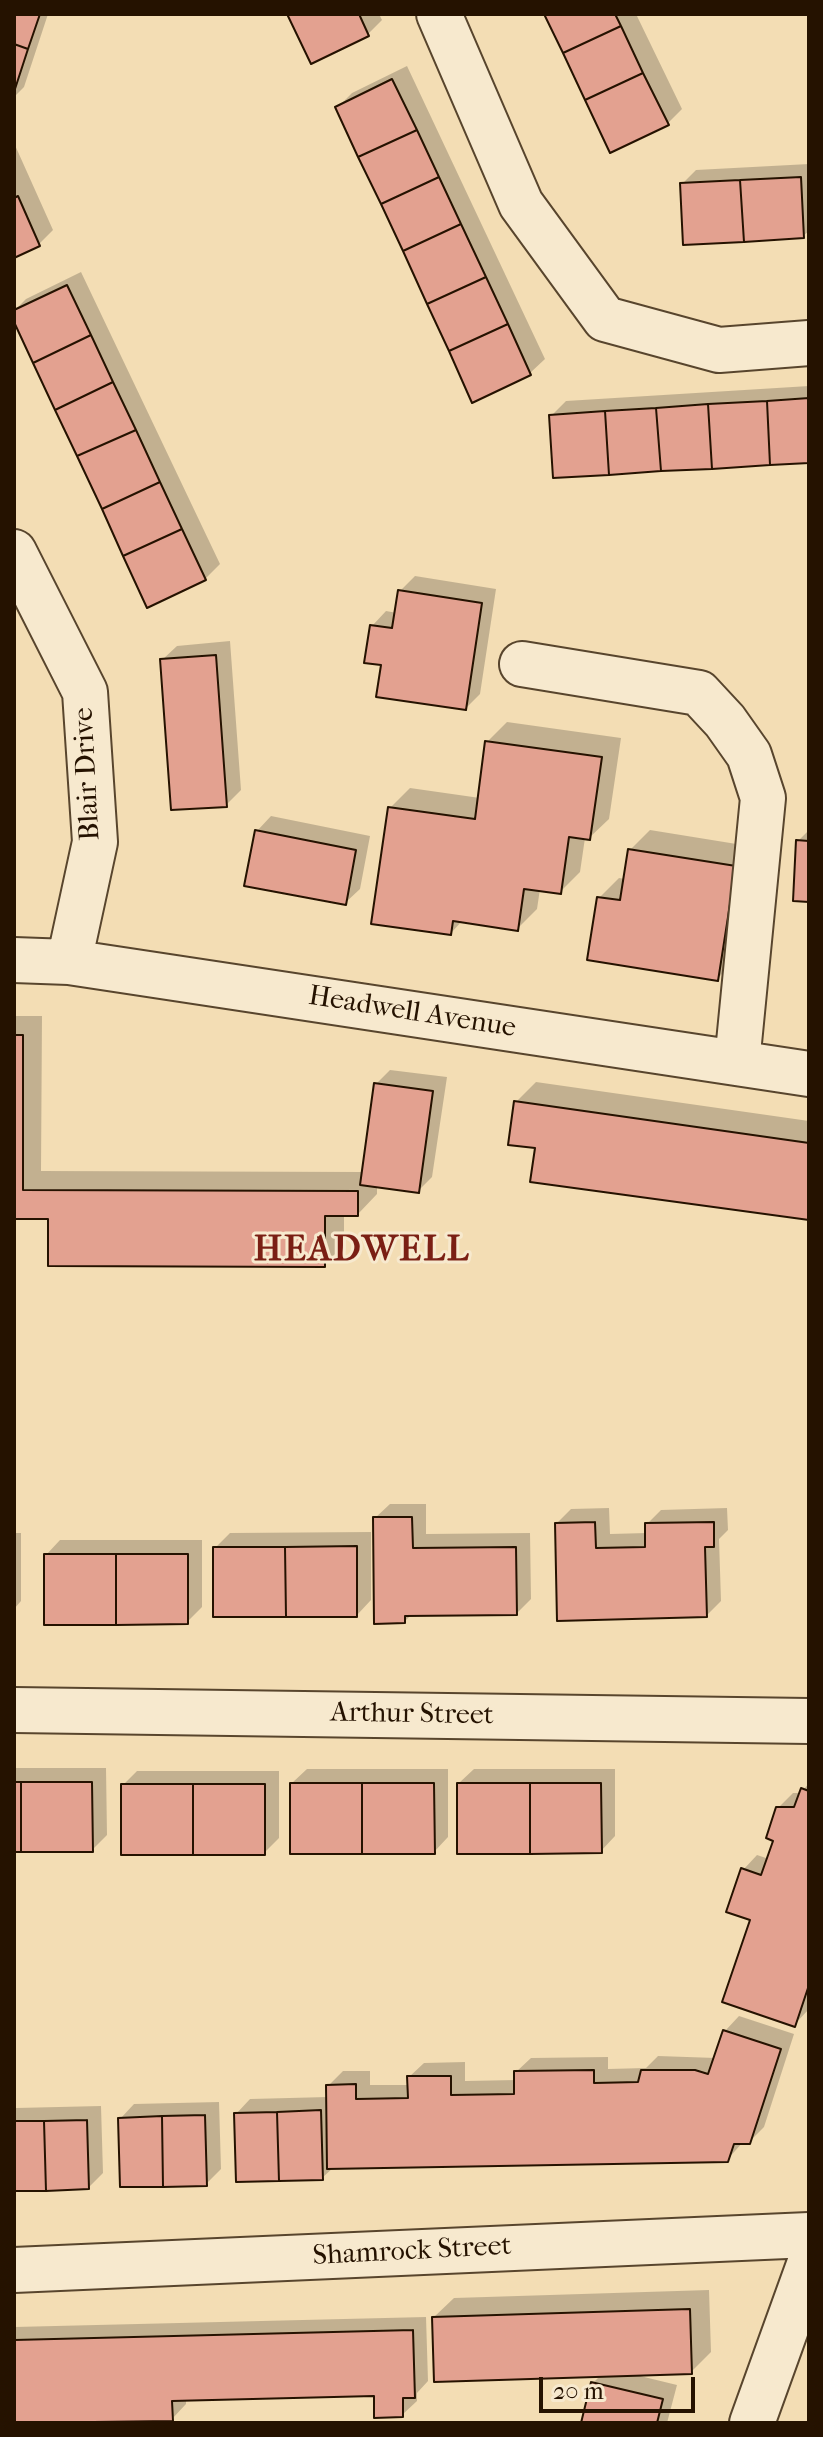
<!DOCTYPE html>
<style>
body{margin:0}
#map{position:relative;width:823px;height:2437px;overflow:hidden;background:#f3ddb4;font-family:"IM FELL French Canon",serif}
canvas{display:block}
.frame{position:absolute;inset:0;border:16px solid #251200;pointer-events:none}
.scale{position:absolute;left:539px;top:2377px;width:156px;height:36px;box-sizing:border-box;border:4px solid #251200;border-top:0;padding-left:10px;font-size:24px;line-height:28px;white-space:nowrap;color:#251200;-webkit-text-stroke:6px #f7e9ce;paint-order:stroke}
</style>
<div id="map">
<canvas width="823" height="2437"></canvas>
<div class="frame"></div>
<div class="scale">20 m</div>
</div>
<script>
const c = document.querySelector('canvas').getContext('2d');
c.lineJoin = 'round';
function fillPath(path, color) { c.fillStyle = color; c.fill(path, 'evenodd'); }
const shape = rows => new Path2D(rows.map(r => 'M' + r).join(''));
function trace(path, color, width, dash) { c.strokeStyle = color; c.lineWidth = width; c.lineCap = dash ? 'butt' : 'round'; c.setLineDash(dash || []); c.stroke(path); }
function drawText(font, color, halo, rows, align = 'center') {
  c.font = font + ' "IM FELL French Canon",serif'; c.lineWidth = 6; c.setLineDash([]); c.textBaseline = 'middle'; c.strokeStyle = halo; c.fillStyle = color; for (const [text, x, y, turn = 0] of rows) {
    c.save(); c.translate(x, y); c.rotate((+turn || 0) * Math.PI / 180); c.textAlign = isNaN(turn) ? turn : align; if (halo) c.strokeText(text, 0, 0); c.fillText(text, 0, 0); c.restore();
  }
}
const shadow = shape([
 [14,14,48,14,24,87,14,97],
 [289,14,379,14,382,20,368,34],
 [545,14,636,14,682,109,667,124],
 [407,66,545,359,530,373,473,400,337,108,352,93],
 [14,143,53,230,39,244,14,255],
 [809,164,809,231,803,236,682,184,696,170],
 [81,272,220,564,205,579,14,318,14,311,26,299],
 [809,386,809,461,551,416,566,401],
 [415,576,496,589,480,694,466,708,383,664,372,626,386,611,397,613,400,591],
 [230,641,241,790,226,805,162,660,177,646],
 [507,722,621,738,609,819,589,838,585,838,580,872,560,892,540,889,537,909,518,928,463,920,451,933,390,808,410,788,480,798,487,742],
 [271,816,370,836,360,889,345,903,257,831],
 [650,830,755,847,737,959,717,979,599,898,619,878,625,879,630,850],
 [809,830,809,900,798,841],
 [14,1016,42,1016,41,1171,364,1172,376,1084,390,1070,447,1077,432,1177,418,1191,377,1185,377,1194,358,1214,344,1214,344,1245,324,1265,50,1217,14,1217],
 [536,1082,809,1121,809,1218,537,1146,516,1102],
 [390,1504,426,1504,426,1534,530,1533,531,1599,517,1613,412,1614,405,1621,375,1518],
 [609,1508,610,1534,647,1533,647,1524,661,1510,727,1508,728,1530,719,1539,721,1601,707,1615,559,1618,557,1523,571,1509],
 [371,1532,371,1600,357,1615,215,1548,230,1533],
 [14,1533,21,1533,21,1601,14,1609],
 [60,1540,202,1540,202,1607,187,1622,46,1555],
 [14,1768,106,1768,107,1835,92,1850,14,1850],
 [307,1769,448,1769,448,1837,434,1852,292,1783],
 [474,1769,615,1769,615,1836,601,1851,459,1783],
 [137,1771,279,1771,279,1838,264,1853,123,1785],
 [809,1783,809,2009,794,2025,753,1919,743,1870,757,1855,769,1859,775,1839,778,1808,793,1793,801,1793],
 [739,2016,794,2034,764,2127,749,2142,743,2142,727,2160,334,2167,322,2178,236,2114,250,2099,328,2097,328,2086,343,2071,370,2071,370,2085,410,2085,409,2077,424,2063,465,2062,465,2081,516,2080,516,2072,531,2058,608,2057,608,2069,646,2068,658,2056,716,2058,725,2031],
 [219,2102,221,2169,206,2184,120,2119,134,2104],
 [101,2106,103,2173,89,2187,14,2189,14,2110,16,2108],
 [709,2290,711,2352,691,2372,636,2375,677,2385,667,2423,583,2423,593,2383,601,2375,434,2317,454,2298],
 [426,2317,428,2381,417,2393,417,2401,402,2415,376,2394,186,2399,186,2404,172,2419,147,2420,147,2423,14,2423,14,2327]
]);
const building = shape([
 [14,14,40,14,28,49,14,44,14,14],
 [287,14,359,14,369,36,311,64,287,14],
 [544,14,615,14,621,26,563,53,544,14],
 [621,26,643,73,585,100,563,53,621,26],
 [14,44,28,49,14,92,14,44],
 [643,73,669,125,610,153,585,100,643,73],
 [392,79,417,130,358,157,335,107,392,79],
 [417,130,439,177,381,204,358,157,417,130],
 [439,177,461,224,403,251,381,204,439,177],
 [801,177,804,238,744,242,740,180,801,177],
 [740,180,744,242,683,245,680,183,740,180],
 [18,196,40,246,14,258,14,198,18,196],
 [461,224,486,277,427,304,403,251,461,224],
 [486,277,508,324,449,351,427,304,486,277],
 [67,285,91,335,33,363,14,322,14,310,67,285],
 [508,324,531,375,472,403,449,351,508,324],
 [91,335,113,382,55,410,33,363,91,335],
 [113,382,136,430,77,456,55,410,113,382],
 [809,398,809,463,770,465,767,401,809,398],
 [767,401,770,465,712,469,708,404,767,401],
 [708,404,712,469,661,471,656,408,708,404],
 [656,408,661,471,609,475,605,411,656,408],
 [605,411,609,475,553,478,549,415,605,411],
 [136,430,160,482,102,509,77,456,136,430],
 [160,482,182,529,123,556,102,509,160,482],
 [182,529,206,580,147,608,123,556,182,529],
 [398,590,482,603,466,710,376,697,381,665,364,663,370,625,392,628,398,590],
 [216,655,227,807,171,810,160,659,216,655],
 [485,741,602,757,590,840,569,837,561,894,524,889,518,931,453,921,451,935,371,924,388,807,475,819,485,741],
 [255,830,356,850,346,905,244,886,255,830],
 [796,840,809,841,809,902,793,901,796,840],
 [628,849,736,866,718,981,587,960,597,897,620,900,628,849],
 [14,1035,23,1035,23,1190,358,1191,358,1216,325,1216,325,1267,48,1266,48,1219,14,1219,14,1035],
 [374,1083,433,1091,419,1193,360,1185,374,1083],
 [514,1101,809,1143,809,1220,530,1182,535,1148,508,1145,514,1101],
 [373,1517,412,1517,413,1548,516,1547,517,1615,405,1616,405,1623,374,1624,373,1517],
 [595,1522,596,1548,645,1547,645,1523,714,1522,714,1547,705,1547,707,1617,557,1621,555,1523,595,1522],
 [357,1546,357,1617,286,1617,285,1547,357,1546],
 [213,1547,285,1547,286,1617,213,1617,213,1547],
 [44,1554,116,1554,116,1625,44,1625,44,1554],
 [116,1554,188,1554,188,1624,116,1625,116,1554],
 [14,1782,21,1782,21,1852,14,1852,14,1782],
 [21,1782,92,1782,93,1852,21,1852,21,1782],
 [290,1783,362,1783,362,1854,290,1854,290,1783],
 [362,1783,434,1783,435,1854,362,1854,362,1783],
 [457,1783,530,1783,530,1854,457,1854,457,1783],
 [530,1783,601,1783,602,1853,530,1854,530,1783],
 [121,1784,193,1784,193,1855,121,1855,121,1784],
 [193,1784,265,1784,265,1855,193,1855,193,1784],
 [801,1788,809,1791,809,1985,795,2027,722,2002,750,1920,726,1912,741,1868,761,1875,773,1841,766,1838,776,1807,794,1807,801,1788],
 [723,2030,781,2049,750,2144,734,2144,728,2162,327,2169,326,2085,356,2084,356,2099,408,2098,407,2076,451,2076,451,2095,514,2094,514,2071,594,2070,594,2083,638,2082,641,2070,695,2070,708,2074,723,2030],
 [321,2110,323,2180,279,2181,277,2112,321,2110],
 [277,2112,279,2181,236,2182,234,2113,277,2112],
 [205,2115,207,2186,163,2187,162,2116,205,2115],
 [162,2116,163,2187,120,2187,118,2118,162,2116],
 [87,2120,89,2189,46,2191,44,2121,87,2120],
 [14,2121,44,2121,46,2191,14,2191,14,2121],
 [690,2309,692,2374,434,2382,432,2317,690,2309],
 [413,2330,415,2398,403,2398,403,2417,374,2418,374,2396,172,2401,173,2421,14,2423,14,2340,413,2330],
 [591,2382,663,2399,657,2423,581,2423,591,2382]
]);
const minor = shape([
 [439,14,521,204,605,319,719,350,809,343],
 [14,552,85,692,95,842,69,962],
 [522,664,699,693,725,721,749,755,763,798,737,1063],
 [14,960,69,962,809,1074],
 [14,1710,809,1721],
 [14,2270,809,2235],
 [752,2423,809,2265]
]);
const streetNames = [
 ["Blair Drive",88,774,-93],
 ["Headwell Avenue",412,1013,9],
 ["Arthur Street",412,1715,1],
 ["Shamrock Street",412,2252,-3]
];
const districtNames = [
 ["HEADWELL",362,1251]
];
fillPath(shadow, '#0003');
fillPath(building, '#e3a190');
trace(building, '#251200', 2);
trace(minor, '#58452d', 48);
trace(minor, '#f7e9ce', 44);
drawText('28px', '#251200', '#f7e9ce', streetNames);
c.letterSpacing = '2px';
drawText('bold 36px', '#7a1f14', '#f7e9ce', districtNames);
c.letterSpacing = '0px';
</script>
